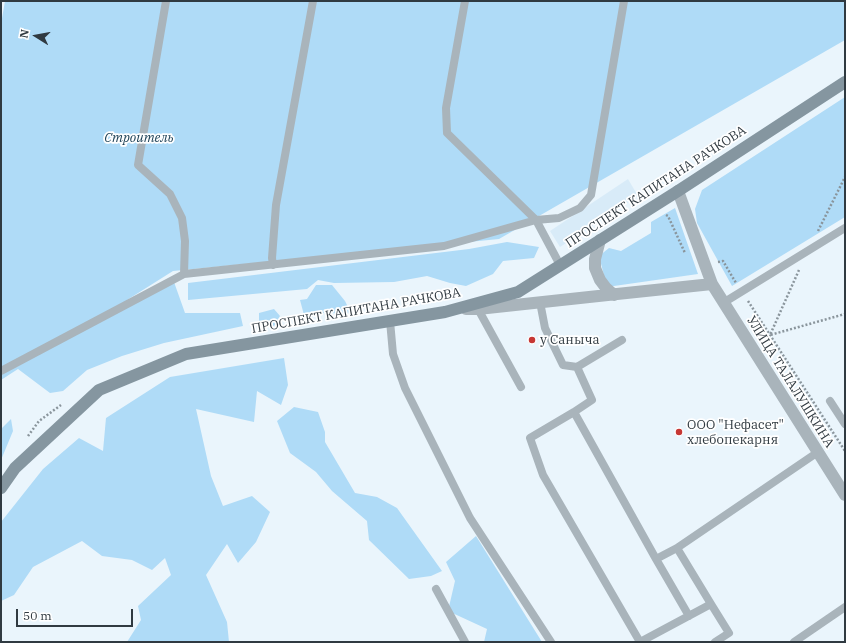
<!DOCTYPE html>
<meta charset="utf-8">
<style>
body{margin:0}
#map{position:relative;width:846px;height:643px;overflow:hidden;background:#eaf5fc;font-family:"IBM Plex Serif",serif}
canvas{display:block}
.frame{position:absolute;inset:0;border:2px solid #303a41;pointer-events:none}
.north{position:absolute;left:16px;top:16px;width:40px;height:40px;-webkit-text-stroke:3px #fff;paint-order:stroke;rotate:281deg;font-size:11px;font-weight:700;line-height:16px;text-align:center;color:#303a41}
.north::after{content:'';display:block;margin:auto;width:14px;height:18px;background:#303a41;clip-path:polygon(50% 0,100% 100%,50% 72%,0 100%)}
.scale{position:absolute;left:16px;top:609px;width:117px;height:18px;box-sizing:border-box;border:2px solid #303a41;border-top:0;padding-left:5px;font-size:12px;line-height:14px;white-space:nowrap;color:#303a41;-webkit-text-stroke:3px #fff;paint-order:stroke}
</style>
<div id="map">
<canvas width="846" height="643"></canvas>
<div class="frame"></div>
<div class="north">N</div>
<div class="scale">50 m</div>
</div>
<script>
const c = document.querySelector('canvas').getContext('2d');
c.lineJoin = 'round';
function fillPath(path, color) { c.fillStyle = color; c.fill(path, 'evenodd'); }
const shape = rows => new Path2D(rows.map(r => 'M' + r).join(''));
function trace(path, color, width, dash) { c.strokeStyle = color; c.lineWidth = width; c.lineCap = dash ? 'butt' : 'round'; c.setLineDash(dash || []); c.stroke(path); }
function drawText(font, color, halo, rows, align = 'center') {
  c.font = font + ' "IBM Plex Serif",serif'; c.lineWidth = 3.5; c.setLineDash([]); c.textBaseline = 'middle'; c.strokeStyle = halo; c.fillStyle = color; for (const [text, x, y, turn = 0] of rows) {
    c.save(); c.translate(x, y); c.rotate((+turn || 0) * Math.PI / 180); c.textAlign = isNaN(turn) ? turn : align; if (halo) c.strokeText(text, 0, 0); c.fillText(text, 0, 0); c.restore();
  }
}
const built = shape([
 [628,179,638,196,560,247,550,231]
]);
const green = shape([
 [5,1,845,1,845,40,499,239,173,271,127,300,174,282,185,313,240,313,243,326,164,343,122,356,87,370,63,391,50,393,18,369,1,380,1,24],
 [845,97,845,217,732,286,697,223,695,209,702,190],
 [675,208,698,274,607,287,599,256,609,248,621,251,651,233,651,222],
 [507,242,539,247,534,258,503,261,493,274,466,286,450,283,427,276,394,282,334,283,318,280,307,289,188,300,188,283,469,249],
 [316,285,332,285,345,301,350,311,346,315,327,312,311,317,304,315,300,300,307,299],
 [274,309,280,316,274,326,259,324,259,313],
 [284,358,288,385,281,405,257,391,254,422,196,409,211,476,223,506,252,496,270,512,256,542,238,563,227,544,206,575,227,622,229,642,127,642,141,620,138,606,171,575,165,558,152,570,132,560,102,556,82,541,33,567,14,595,1,601,1,522,43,469,79,438,103,451,106,418,170,377],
 [294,407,318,412,325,432,325,442,355,493,377,497,397,508,442,571,431,576,409,579,369,540,367,521,332,491,316,472,290,453,277,421],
 [11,419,13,431,1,460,1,429],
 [476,536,542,642,484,642,487,629,448,611,455,581,446,562]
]);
const path = shape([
 [666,215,668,216,685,253],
 [818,231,845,177],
 [718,262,723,261,736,283],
 [799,270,770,335,845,314],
 [748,301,845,451],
 [28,436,39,421,61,405]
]);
const lane = shape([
 [166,1,138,165,170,194,182,218,185,241,184,274],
 [465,1,446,108,447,133,536,220,560,265],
 [273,265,272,258,276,205,313,1],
 [540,302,545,328,563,365,577,367,622,340],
 [723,303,845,228],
 [478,309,521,387],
 [390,321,393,354,405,388,470,518,551,642],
 [1,371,184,274,444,246,536,220,559,218,580,208,591,195,624,1],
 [830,401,845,424],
 [574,412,592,400,577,367],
 [677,548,711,604,640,642,543,475,530,438,574,412,656,559,677,548,818,452],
 [656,559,689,616],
 [436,589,465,642],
 [711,604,729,633,715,642],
 [794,642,845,607]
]);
const street = shape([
 [678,191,712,284,845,495],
 [600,240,595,259,595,268,600,280,606,288,614,295],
 [466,309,478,309,617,294,712,284]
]);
const secondary = shape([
 [1,488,15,468,99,390,186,354,445,312,518,292,678,191,845,82]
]);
const markers = [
 [532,340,4,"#c63734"],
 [679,432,4,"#c63734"]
];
const parkNames = [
 ["Строитель",139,138]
];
const streetNames = [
 ["ПРОСПЕКТ КАПИТАНА РАЧКОВА",656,187,-33],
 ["ПРОСПЕКТ КАПИТАНА РАЧКОВА",356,311,-10],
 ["УЛИЦА ТАЛАЛУШКИНА",790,382,58]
];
const poiNames = [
 ["у Саныча",540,340],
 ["ООО \"Нефасет\"",687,425],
 ["хлебопекарня",687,440]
];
fillPath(built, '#d8ebf8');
fillPath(green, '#afdbf7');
trace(path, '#8a959c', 2.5, [2, 2]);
trace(lane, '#a9b4bb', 8);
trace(street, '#a9b4bb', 12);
trace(secondary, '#8596a0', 12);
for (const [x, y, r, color] of markers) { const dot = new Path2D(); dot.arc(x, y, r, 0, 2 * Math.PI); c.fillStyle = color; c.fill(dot); trace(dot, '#fff', 1.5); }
drawText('italic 13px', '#1d4156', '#fff', parkNames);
drawText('13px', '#303a41', '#fff', streetNames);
drawText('13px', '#303a41', '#fff', poiNames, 'left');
</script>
